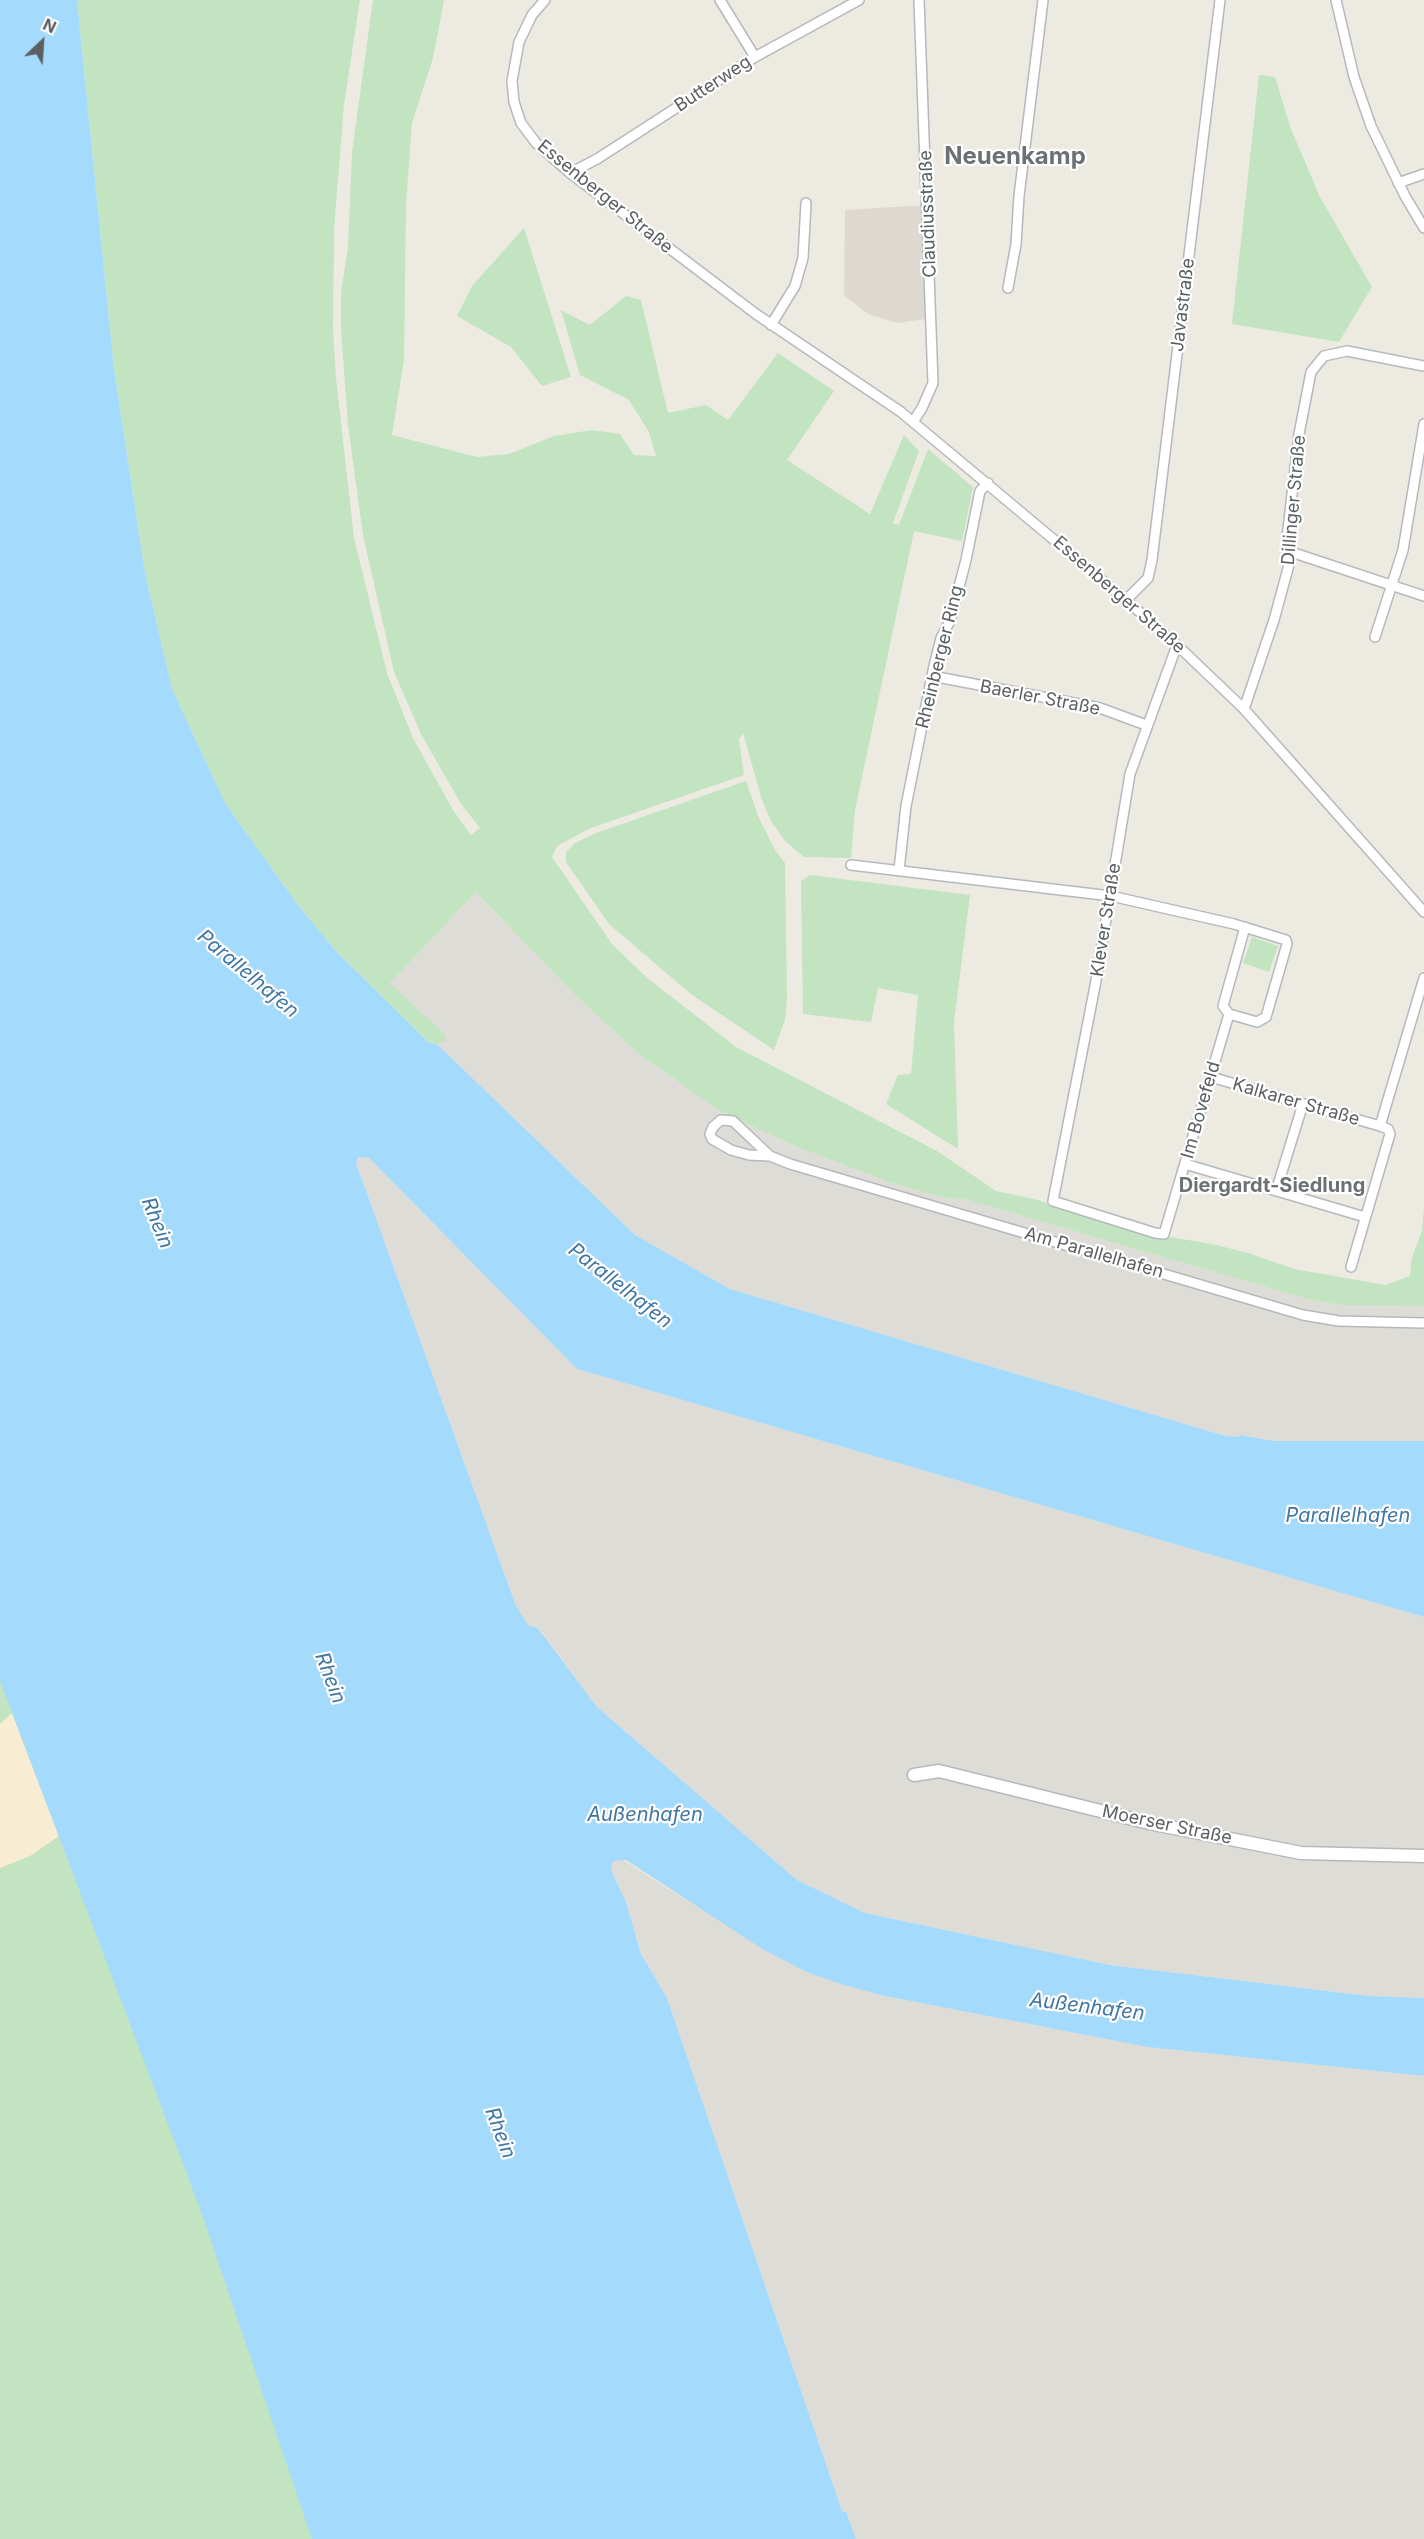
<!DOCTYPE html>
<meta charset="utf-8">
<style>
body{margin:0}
#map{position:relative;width:1424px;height:2539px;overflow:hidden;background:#edeae2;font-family:Inter,sans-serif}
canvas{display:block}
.north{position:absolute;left:12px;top:12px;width:60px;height:60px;-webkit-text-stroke:4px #fff;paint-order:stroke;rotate:25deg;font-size:16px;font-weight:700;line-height:24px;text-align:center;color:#5b5f62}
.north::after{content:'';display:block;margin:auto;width:21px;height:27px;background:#5b5f62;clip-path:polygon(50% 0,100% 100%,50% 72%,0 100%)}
</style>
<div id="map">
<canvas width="1424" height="2539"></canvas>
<div class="north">N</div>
</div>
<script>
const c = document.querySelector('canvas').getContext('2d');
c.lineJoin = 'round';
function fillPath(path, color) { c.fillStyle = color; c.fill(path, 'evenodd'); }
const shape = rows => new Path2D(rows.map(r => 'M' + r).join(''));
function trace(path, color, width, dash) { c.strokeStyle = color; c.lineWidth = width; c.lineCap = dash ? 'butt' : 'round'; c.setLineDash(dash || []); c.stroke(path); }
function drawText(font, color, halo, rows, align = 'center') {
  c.font = font + ' Inter,sans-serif'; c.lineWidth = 4.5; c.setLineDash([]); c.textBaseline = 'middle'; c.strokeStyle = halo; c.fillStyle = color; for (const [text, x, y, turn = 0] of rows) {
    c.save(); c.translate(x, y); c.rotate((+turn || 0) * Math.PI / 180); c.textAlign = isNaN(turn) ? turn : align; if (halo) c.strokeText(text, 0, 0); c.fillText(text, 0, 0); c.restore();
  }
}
const industrial = shape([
 [476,892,575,995,640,1055,720,1111,797,1147,892,1183,946,1198,964,1199,1311,1300,1341,1305,1424,1306,1424,1441,1274,1441,1240,1435,1239,1437,1222,1435,730,1289,635,1235,437,1044,441,1041,390,983],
 [358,1157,369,1158,577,1369,1424,1617,1424,1998,1369,1996,1110,1965,865,1913,797,1880,597,1707,539,1628,528,1625,516,1606,356,1163],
 [622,1859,665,1887,807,1972,880,1995,1149,2047,1424,2076,1424,2539,856,2539,846,2512,842,2511,667,1998,641,1954,626,1902,612,1872,611,1865,614,1861]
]);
const education = shape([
 [927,205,933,318,897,323,868,314,844,295,845,210]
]);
const green = shape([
 [77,0,360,0,344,104,334,229,333,330,336,378,354,538,387,673,413,738,453,810,471,835,480,828,461,804,421,734,394,672,363,535,348,425,341,330,341,293,348,247,352,152,373,0,444,0,433,58,412,123,406,203,404,360,392,435,477,457,509,454,554,436,592,430,620,434,634,455,656,456,649,432,629,400,580,375,561,310,590,325,626,296,641,300,668,413,706,405,728,420,778,353,834,391,787,460,870,514,904,435,919,451,893,523,899,525,928,449,973,487,962,541,914,531,855,810,851,858,804,857,785,841,771,821,762,800,743,733,739,739,744,775,591,828,557,846,552,857,612,944,646,977,736,1047,937,1151,996,1191,1034,1199,1163,1240,1171,1237,1216,1245,1248,1253,1294,1269,1385,1285,1410,1276,1412,1257,1422,1231,1424,1208,1424,1306,1341,1305,1311,1300,964,1199,946,1198,892,1183,797,1147,720,1111,640,1055,575,995,476,892,390,983,445,1035,446,1040,437,1044,429,1043,334,949,298,905,225,803,172,689,145,573,114,369],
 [1259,75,1275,77,1291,129,1320,197,1372,287,1339,342,1232,324],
 [524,228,571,377,542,386,511,347,457,316,472,286],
 [746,781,758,816,775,850,785,863,787,998,785,1020,774,1050,692,995,609,924,566,862,566,852,575,843,593,834],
 [810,875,970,895,954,1022,958,1149,886,1104,898,1075,911,1074,918,995,878,988,871,1022,803,1014,801,881],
 [1252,937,1278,946,1269,972,1243,963],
 [0,1651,321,2539,0,2539]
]);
const sand = shape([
 [12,1713,59,1836,30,1856,0,1868,0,1724]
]);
const water = shape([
 [0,0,77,0,114,369,145,573,172,689,225,803,298,905,334,949,429,1043,437,1044,635,1235,730,1289,1222,1435,1239,1437,1240,1435,1274,1441,1424,1441,1424,1617,577,1369,369,1158,358,1157,356,1163,516,1606,528,1625,538,1628,597,1707,797,1880,865,1913,1110,1965,1369,1996,1424,1998,1424,2076,1148,2047,880,1995,841,1984,807,1972,764,1950,626,1860,614,1861,611,1865,612,1872,626,1902,641,1954,667,1998,842,2511,846,2512,856,2539,312,2539,202,2214,0,1681]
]);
const minor = shape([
 [545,0,532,15,519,42,512,81,514,102,521,123,536,143,570,173,756,314,901,412,1126,600,1177,645,1244,709,1424,912],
 [720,0,755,57],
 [1336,0,1354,77,1371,126,1405,196,1424,228],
 [570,173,597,159,755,57,859,0],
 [1398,183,1424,174],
 [1008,288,1016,244,1019,196,1043,0],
 [771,325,795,286,803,258,806,203],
 [913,422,922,408,933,383,919,0],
 [1291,552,1424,596],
 [1126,600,1148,578,1152,560,1220,0],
 [1375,637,1403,550,1424,424],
 [1177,645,1130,774,1095,986,1053,1201,1155,1233,1164,1234,1229,1014,1223,1006,1245,927],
 [932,676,1100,708,1146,725],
 [1244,709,1274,620,1290,561,1287,538,1299,434,1311,372,1324,356,1347,351,1424,366],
 [851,865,1111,896,1234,924,1286,940,1287,944,1266,1017,1257,1022,1229,1014],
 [899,870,906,806,934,666,941,638,950,621,966,560,980,491,988,483],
 [1211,1077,1380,1126],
 [770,1156,733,1121,721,1120,713,1127,710,1134,712,1139,731,1150,749,1155,770,1156,790,1164,1303,1315,1339,1321,1424,1323],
 [1185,1164,1365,1217],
 [1276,1191,1303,1104],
 [1351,1267,1390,1134,1388,1129,1380,1126,1424,978]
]);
const tertiary = shape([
 [914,1775,939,1771,1149,1823,1301,1853,1424,1856]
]);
const streetNames = [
 ["Butterweg",713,84,-33],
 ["Essenberger Straße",605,197,39],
 ["Claudiusstraße",928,214,-92],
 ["Javastraße",1183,305,-83],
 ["Dillinger Straße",1294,500,-85],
 ["Essenberger Straße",1119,595,41],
 ["Rheinberger Ring",940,657,-76],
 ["Baerler Straße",1040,698,11],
 ["Klever Straße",1106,920,-81],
 ["Kalkarer Straße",1296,1102,16],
 ["Im Bovefeld",1201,1110,-74],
 ["Am Parallelhafen",1094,1253,16],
 ["Moerser Straße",1167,1825,12]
];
const waterNames = [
 ["Parallelhafen",248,974,40],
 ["Rhein",157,1223,68],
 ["Parallelhafen",620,1286,38],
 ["Parallelhafen",1348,1516],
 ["Rhein",330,1678,69],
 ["Außenhafen",645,1815],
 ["Außenhafen",1087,2007,7],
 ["Rhein",500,2133,69]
];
const neighbourhoodNames = [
 ["Diergardt-Siedlung",1272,1186]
];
const districtNames = [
 ["Neuenkamp",1015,157]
];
fillPath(industrial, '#dedcd7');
fillPath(education, '#ddd9d0');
fillPath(green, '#c2e4c0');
fillPath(sand, '#f8edd2');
fillPath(water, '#a4dafb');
trace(minor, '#b5b8bc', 12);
trace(tertiary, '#b5b8bc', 15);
trace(minor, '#fff', 9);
trace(tertiary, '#fff', 12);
drawText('18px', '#5b5f62', '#fff', streetNames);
drawText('italic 20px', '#4076a3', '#fff', waterNames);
drawText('bold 20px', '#6c7174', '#fff', neighbourhoodNames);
drawText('bold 24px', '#6c7174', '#fff', districtNames);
</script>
